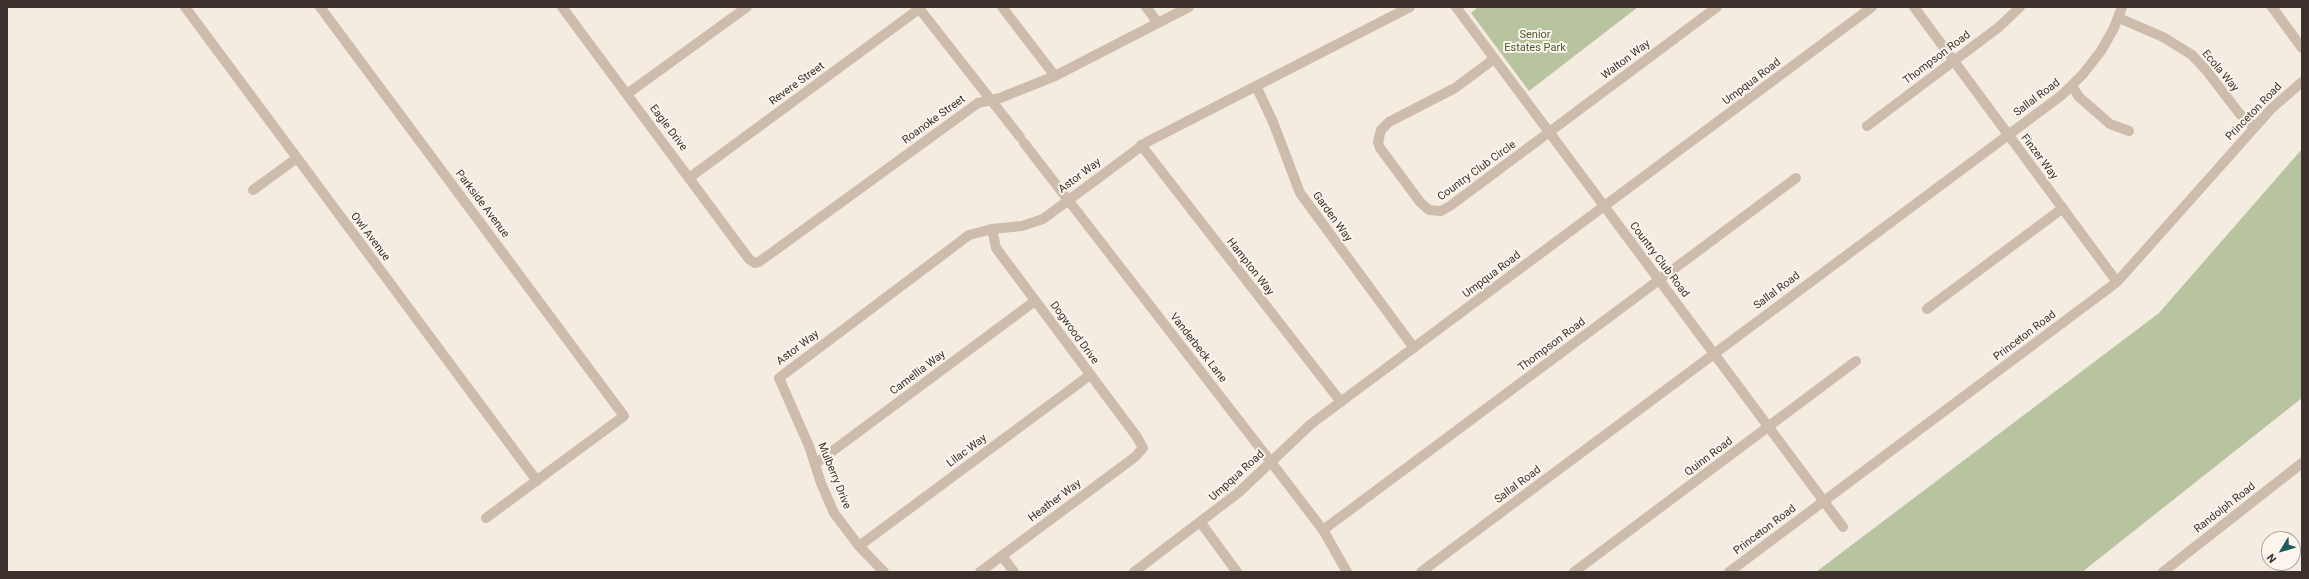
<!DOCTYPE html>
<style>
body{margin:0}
#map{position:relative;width:2309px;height:579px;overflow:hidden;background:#f4ebe1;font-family:Roboto,sans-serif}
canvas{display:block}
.frame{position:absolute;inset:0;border:8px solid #3b302b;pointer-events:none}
.north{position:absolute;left:2261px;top:531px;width:40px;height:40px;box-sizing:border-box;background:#fbf5ee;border:1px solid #aea6a0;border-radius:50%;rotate:232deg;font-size:11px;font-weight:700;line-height:16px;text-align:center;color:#3b302b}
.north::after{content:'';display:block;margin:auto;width:14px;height:18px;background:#1f5a5e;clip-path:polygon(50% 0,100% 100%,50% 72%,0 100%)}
</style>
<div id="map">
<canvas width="2309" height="579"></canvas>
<div class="frame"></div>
<div class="north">N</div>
</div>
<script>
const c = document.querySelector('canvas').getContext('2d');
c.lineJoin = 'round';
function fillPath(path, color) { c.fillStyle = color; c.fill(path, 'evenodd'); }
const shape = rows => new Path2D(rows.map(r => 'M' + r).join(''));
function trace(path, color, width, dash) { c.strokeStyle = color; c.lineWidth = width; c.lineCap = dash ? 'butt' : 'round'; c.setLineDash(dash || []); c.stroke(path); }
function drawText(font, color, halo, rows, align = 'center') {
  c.font = font + ' Roboto,sans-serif'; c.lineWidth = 4; c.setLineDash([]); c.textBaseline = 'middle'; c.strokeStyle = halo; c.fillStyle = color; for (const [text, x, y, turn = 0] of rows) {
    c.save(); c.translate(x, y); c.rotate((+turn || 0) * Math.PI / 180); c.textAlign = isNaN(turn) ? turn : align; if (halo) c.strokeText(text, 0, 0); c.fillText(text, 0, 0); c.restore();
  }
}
const green = shape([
 [1478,7,1638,7,1529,91,1471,13],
 [2302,149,2302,398,2082,572,1816,572,2159,313]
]);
const street = shape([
 [185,7,537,481],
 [320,7,624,416,486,518],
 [562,7,749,259,755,263,759,262,978,103,1000,98,1055,76,1189,7],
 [918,7,1020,137],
 [1002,7,1055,76],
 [1146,7,1158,23],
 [1456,7,1843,527],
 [1914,7,2117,282],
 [2272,7,2302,48],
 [2119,18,2163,37,2192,55,2206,70,2239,113,2254,127],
 [1494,59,1455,88,1389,122,1381,130,1378,142,1380,148,1420,202,1429,210,1441,211,1450,206,1717,7],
 [1256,86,1273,122,1300,193,1414,348],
 [2072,86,2079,97,2110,124,2129,131],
 [627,94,747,7],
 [1867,126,1999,27,2020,7],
 [1024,143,1271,462,1323,530,1347,572],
 [1141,145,1341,402],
 [689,178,919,9],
 [253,190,297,158],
 [1927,309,2063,208],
 [815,464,1035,301],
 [1201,523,1237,572],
 [1323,530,1796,178],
 [859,546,1090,375],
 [1002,556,1014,572],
 [884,572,859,546,834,513,821,483,809,446,779,378,969,235,992,229,1022,226,1043,219,1147,142,1410,7],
 [980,572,1135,457,1143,448,1137,437,996,248,992,229],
 [1134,572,1238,493,1311,424,1872,7],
 [1421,572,2062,95,2083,74,2101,51,2114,28,2122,7],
 [1574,572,1856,361],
 [1729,572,2117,282,2272,108,2302,82],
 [2163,572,2302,463]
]);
const parkNames = [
 ["Senior",1535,35],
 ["Estates Park",1535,48]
];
const streetNames = [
 ["Thompson Road",1937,58,-37],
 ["Walton Way",1626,60,-37],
 ["Ecola Way",2220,71,50],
 ["Umpqua Road",1752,82,-37],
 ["Revere Street",797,84,-36],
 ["Sallal Road",2037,98,-37],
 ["Princeton Road",2254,112,-46],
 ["Roanoke Street",934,120,-36],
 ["Eagle Drive",668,128,53],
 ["Finzer Way",2039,157,53],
 ["Country Club Circle",1477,171,-36],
 ["Astor Way",1080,176,-37],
 ["Parkside Avenue",482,204,53],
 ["Garden Way",1332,217,54],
 ["Owl Avenue",370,237,53],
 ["Country Club Road",1659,260,53],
 ["Hampton Way",1250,267,52],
 ["Umpqua Road",1492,275,-37],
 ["Sallal Road",1777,291,-37],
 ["Dogwood Drive",1074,333,54],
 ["Princeton Road",2025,336,-37],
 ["Thompson Road",1552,345,-37],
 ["Astor Way",798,348,-37],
 ["Vanderbeck Lane",1198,348,52],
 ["Camellia Way",918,373,-37],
 ["Lilac Way",967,451,-37],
 ["Quinn Road",1709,457,-37],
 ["Mulberry Drive",834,476,68],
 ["Umpqua Road",1237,476,-42],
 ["Sallal Road",1518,485,-37],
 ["Heather Way",1055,501,-37],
 ["Randolph Road",2225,508,-38],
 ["Princeton Road",1765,530,-37]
];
fillPath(green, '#b8c4a0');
trace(street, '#cdbbac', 10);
drawText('11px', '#4a5a2e', '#fbf5ee', parkNames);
drawText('11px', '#3b302b', '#fbf5ee', streetNames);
</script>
